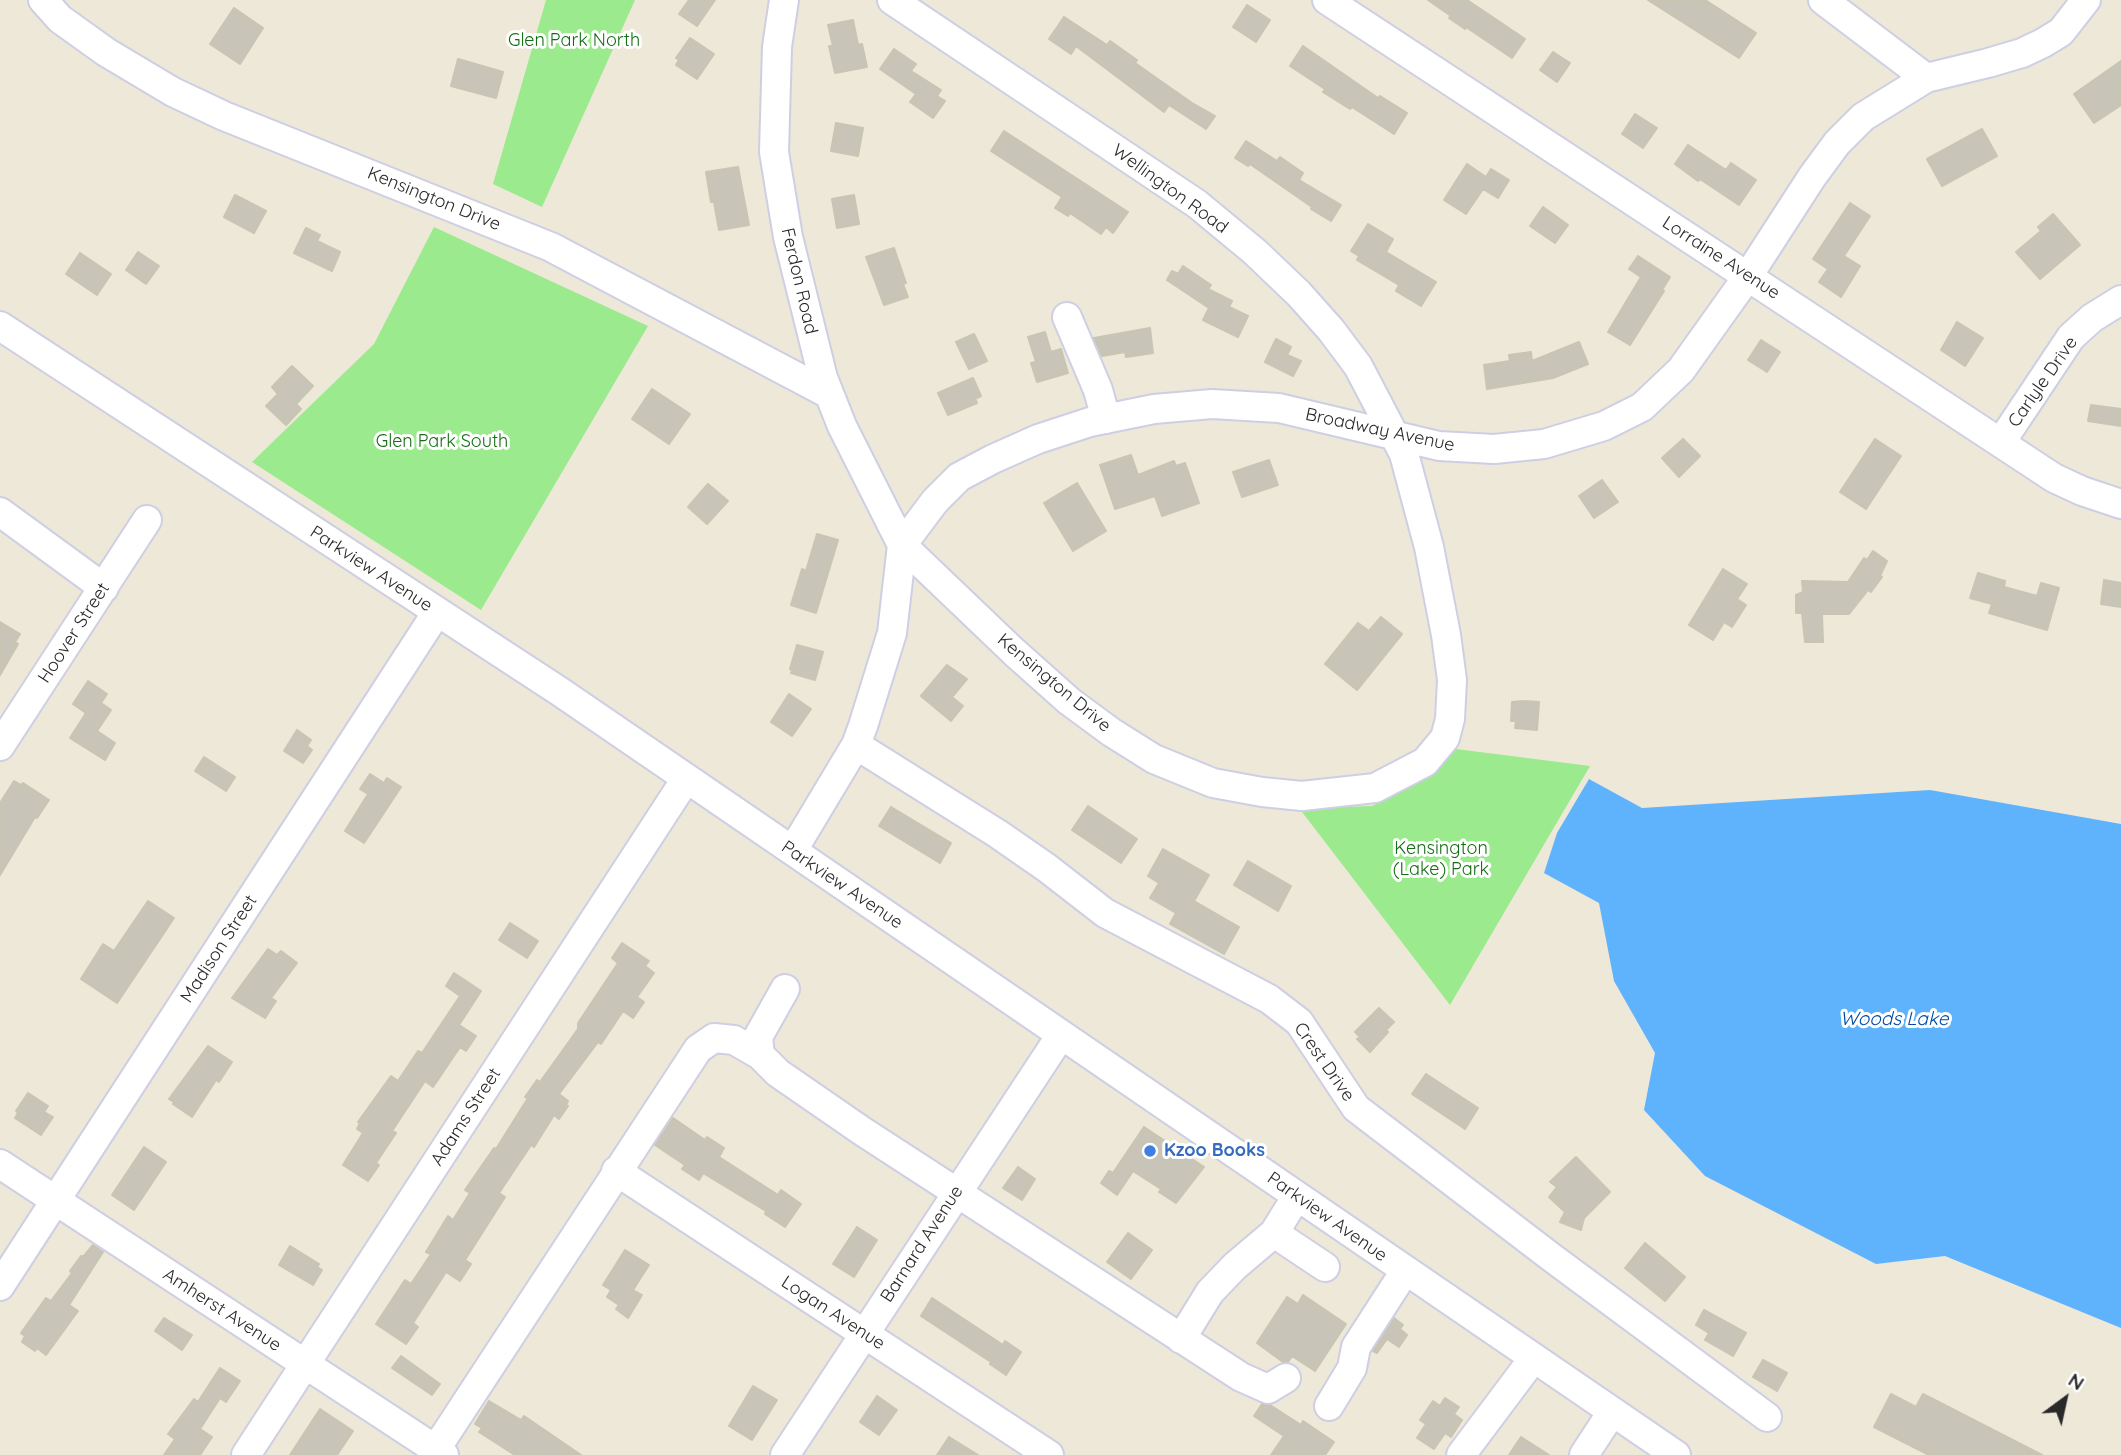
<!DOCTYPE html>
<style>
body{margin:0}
#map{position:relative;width:2121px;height:1455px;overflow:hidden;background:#ede8d8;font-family:Quicksand,sans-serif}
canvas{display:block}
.north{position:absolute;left:2030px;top:1364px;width:70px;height:70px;-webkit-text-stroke:5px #fff;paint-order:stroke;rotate:33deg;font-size:19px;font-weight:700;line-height:28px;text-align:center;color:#292929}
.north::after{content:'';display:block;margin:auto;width:24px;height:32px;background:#292929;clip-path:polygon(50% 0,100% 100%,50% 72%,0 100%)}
</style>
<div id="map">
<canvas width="2121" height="1455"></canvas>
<div class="north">N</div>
</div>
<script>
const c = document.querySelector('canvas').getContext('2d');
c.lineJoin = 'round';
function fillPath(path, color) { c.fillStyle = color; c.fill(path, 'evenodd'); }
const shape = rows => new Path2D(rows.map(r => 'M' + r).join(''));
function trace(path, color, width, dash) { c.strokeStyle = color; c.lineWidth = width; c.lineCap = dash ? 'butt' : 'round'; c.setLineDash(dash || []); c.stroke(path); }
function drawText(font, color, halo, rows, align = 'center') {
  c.font = font + ' Quicksand,sans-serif'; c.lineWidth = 6; c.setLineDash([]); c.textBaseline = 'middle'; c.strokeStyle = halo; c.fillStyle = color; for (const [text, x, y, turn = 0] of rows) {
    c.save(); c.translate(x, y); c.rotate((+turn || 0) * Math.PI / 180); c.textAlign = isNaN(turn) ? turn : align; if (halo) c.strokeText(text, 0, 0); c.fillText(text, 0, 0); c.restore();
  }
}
const green = shape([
 [546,0,635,0,542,207,493,184],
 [434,227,648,326,481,610,252,462,374,344],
 [1456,749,1590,766,1450,1005,1299,808,1372,806,1427,777]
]);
const water = shape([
 [1589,779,1642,808,1930,790,2121,824,2121,1328,1945,1256,1876,1264,1705,1176,1644,1110,1655,1053,1614,981,1599,903,1544,873,1557,833]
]);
const building = shape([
 [689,0,715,0,697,26,679,14,689,0],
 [1428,0,1467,0,1525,39,1512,58,1466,27,1465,29,1449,18,1451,16,1428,0],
 [1648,0,1705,0,1756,33,1739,58,1648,0],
 [1247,5,1270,20,1256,42,1233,27,1247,5],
 [234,8,263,28,240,64,210,44,234,8],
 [1064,17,1107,45,1110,41,1137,60,1135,63,1192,103,1215,116,1206,129,1169,105,1164,112,1076,46,1071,54,1049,39,1064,17],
 [853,20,858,45,862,44,867,67,835,73,829,46,833,46,828,25,853,20],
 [690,38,714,54,697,79,676,65,679,60,676,58,690,38],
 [1303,46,1378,98,1380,96,1407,113,1394,134,1352,107,1350,109,1323,92,1325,89,1290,66,1303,46],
 [894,49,916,64,911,71,941,90,937,96,945,101,933,118,910,102,916,94,880,69,894,49],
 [1553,52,1570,63,1557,82,1540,70,1553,52],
 [458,59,503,72,496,98,451,86,458,59],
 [2121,61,2121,105,2094,123,2074,94,2121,61],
 [1635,114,1657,128,1643,148,1622,134,1635,114],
 [836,123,863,128,858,156,831,151,836,123],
 [1982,129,1997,156,1942,186,1927,159,1982,129],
 [1004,131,1128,212,1113,233,1106,227,1101,234,1070,213,1068,216,1055,208,1062,197,991,151,1004,131],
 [1246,141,1277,161,1280,157,1303,173,1299,180,1341,205,1331,221,1311,209,1312,207,1250,164,1248,166,1235,158,1246,141],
 [1688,145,1726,170,1731,163,1756,180,1739,205,1700,179,1698,181,1675,164,1688,145],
 [1467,164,1486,177,1491,169,1509,180,1498,198,1483,189,1466,214,1444,200,1467,164],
 [738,167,749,225,719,230,714,202,711,202,706,172,738,167],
 [235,195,266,211,254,233,224,217,235,195],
 [854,195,859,224,837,228,832,199,854,195],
 [1850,203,1870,216,1844,256,1860,266,1841,297,1819,282,1828,269,1813,259,1850,203],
 [1543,207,1568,225,1555,243,1530,226,1543,207],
 [2053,214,2080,245,2040,279,2016,252,2041,231,2038,227,2053,214],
 [1368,224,1393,239,1386,252,1436,282,1421,306,1396,291,1399,285,1357,260,1359,256,1351,251,1368,224],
 [306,228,320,235,317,241,340,252,332,271,294,253,306,228],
 [894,248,906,283,903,284,908,297,884,305,866,257,894,248],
 [138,252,159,266,146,284,126,270,138,252],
 [80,253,111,274,97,295,66,274,80,253],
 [1638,256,1670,277,1662,290,1664,291,1630,345,1608,332,1641,277,1629,269,1638,256],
 [1183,266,1211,285,1208,289,1232,301,1229,307,1248,316,1238,337,1203,320,1209,308,1167,280,1172,271,1178,274,1183,266],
 [1957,322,1983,338,1965,366,1941,350,1957,322],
 [1150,328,1153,353,1126,357,1125,352,1102,356,1094,338,1150,328],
 [1045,332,1051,352,1061,349,1068,373,1037,382,1031,363,1036,362,1028,337,1045,332],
 [974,334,987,361,969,369,956,342,974,334],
 [1276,339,1291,347,1287,355,1301,361,1293,376,1265,362,1276,339],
 [1761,340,1780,352,1767,372,1748,360,1761,340],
 [1579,342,1588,364,1553,378,1487,389,1484,365,1510,361,1509,355,1531,352,1532,361,1579,342],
 [292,366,313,386,296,404,301,409,286,425,266,406,278,394,272,387,292,366],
 [973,378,981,396,975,399,977,403,948,415,938,393,973,378],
 [652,389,690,414,669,444,632,419,652,389],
 [2091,405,2121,409,2121,426,2088,421,2091,405],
 [1683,439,1700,456,1679,477,1662,458,1683,439],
 [1875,439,1901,456,1866,509,1840,492,1875,439],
 [1131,455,1138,475,1174,461,1176,466,1185,463,1199,503,1162,516,1155,496,1115,509,1100,465,1131,455],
 [1269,460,1278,485,1242,497,1233,472,1269,460],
 [1602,480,1618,502,1594,518,1579,496,1602,480],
 [1077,483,1106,531,1073,551,1044,503,1077,483],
 [708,484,728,501,707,524,688,507,708,484],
 [817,534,838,540,816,613,791,605,802,569,806,571,817,534],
 [1873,551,1887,561,1880,576,1882,577,1871,592,1868,590,1849,614,1822,614,1823,642,1805,642,1802,613,1796,613,1796,595,1803,592,1802,581,1848,582,1864,558,1867,560,1873,551],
 [1723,569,1747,584,1737,599,1746,605,1732,627,1724,622,1713,640,1689,625,1723,569],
 [1978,573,2005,581,2004,587,2037,596,2041,583,2059,588,2047,630,1989,613,1992,604,1970,598,1978,573],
 [2104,580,2121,583,2121,607,2101,604,2104,580],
 [1381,617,1402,634,1357,690,1325,664,1358,623,1369,631,1381,617],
 [0,622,20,634,15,642,18,644,0,675,0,622],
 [797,645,823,652,815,680,791,673,792,670,790,669,797,645],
 [947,665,967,679,952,697,963,706,951,721,921,696,947,665],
 [88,681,107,694,101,703,111,710,97,731,115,743,105,760,70,738,86,713,73,704,88,681],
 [789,694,811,709,792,736,771,722,789,694],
 [1523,701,1539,702,1537,730,1515,728,1516,721,1511,721,1512,702,1523,701],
 [297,730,311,740,307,746,312,750,303,763,284,751,297,730],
 [204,757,235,777,226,791,195,771,204,757],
 [370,774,384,783,387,778,401,787,364,843,345,831,368,794,360,789,370,774],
 [14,781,21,785,23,783,49,800,37,818,35,817,0,875,0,803,14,781],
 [1088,806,1137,839,1121,863,1072,830,1088,806],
 [891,807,951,843,940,863,879,826,891,807],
 [1163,849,1209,875,1194,901,1239,927,1224,954,1170,924,1176,913,1150,898,1159,883,1148,876,1163,849],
 [1248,861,1291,886,1278,911,1234,885,1248,861],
 [148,901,174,918,117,1003,81,979,103,944,114,951,148,901],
 [510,923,538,941,527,958,499,940,510,923],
 [622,943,649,961,645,966,654,973,637,997,644,1002,633,1018,623,1011,601,1044,598,1042,559,1094,568,1101,566,1105,568,1106,559,1119,554,1115,534,1147,531,1145,499,1193,505,1197,465,1260,471,1264,460,1281,446,1272,413,1323,418,1327,406,1344,376,1324,405,1280,411,1284,431,1254,426,1252,448,1216,453,1220,470,1193,465,1190,494,1148,496,1149,528,1098,525,1097,537,1080,540,1082,578,1029,578,1023,618,963,612,958,622,943],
 [268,949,277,955,281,951,297,963,271,998,276,1001,265,1018,232,998,268,949],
 [454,973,481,991,459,1025,476,1036,466,1051,460,1047,433,1087,425,1081,392,1131,396,1133,376,1163,379,1165,368,1181,343,1165,363,1133,357,1129,360,1123,358,1122,391,1076,398,1081,418,1051,422,1053,460,996,446,986,454,973],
 [1379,1008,1394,1022,1386,1030,1388,1032,1370,1052,1357,1039,1360,1037,1355,1032,1379,1008],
 [208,1046,232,1062,219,1082,216,1080,192,1117,173,1104,174,1102,169,1099,208,1046],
 [1426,1074,1478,1108,1465,1129,1412,1094,1426,1074],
 [28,1093,48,1106,44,1112,53,1117,41,1135,15,1118,18,1113,16,1111,28,1093],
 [673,1118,705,1140,707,1137,724,1148,719,1157,778,1195,781,1190,801,1204,785,1227,765,1214,766,1211,703,1173,699,1180,682,1169,685,1165,655,1145,673,1118],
 [1144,1127,1204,1167,1176,1203,1159,1192,1161,1189,1133,1171,1117,1195,1101,1183,1109,1171,1113,1173,1144,1127],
 [144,1147,166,1162,134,1210,112,1195,144,1147],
 [1576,1157,1610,1192,1584,1218,1581,1230,1560,1222,1565,1212,1549,1197,1557,1187,1550,1182,1576,1157],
 [1018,1167,1035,1179,1022,1200,1003,1188,1018,1167],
 [857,1227,877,1240,854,1277,833,1264,857,1227],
 [1128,1233,1152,1250,1131,1279,1107,1262,1128,1233],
 [1645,1243,1685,1277,1665,1301,1625,1268,1645,1243],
 [93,1245,103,1252,69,1305,78,1311,46,1355,37,1348,35,1351,22,1342,25,1336,21,1333,46,1298,51,1301,72,1273,70,1271,81,1256,83,1257,93,1245],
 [290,1246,319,1264,317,1267,322,1270,313,1285,279,1265,290,1246],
 [625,1250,649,1265,633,1290,642,1295,628,1318,616,1309,619,1305,607,1297,611,1290,603,1285,625,1250],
 [1303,1295,1346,1324,1315,1371,1292,1356,1288,1362,1283,1362,1257,1343,1287,1297,1298,1304,1303,1295],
 [932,1298,1003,1345,1005,1341,1021,1352,1006,1375,990,1364,991,1362,921,1316,932,1298],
 [1704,1310,1746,1333,1733,1356,1705,1340,1709,1333,1696,1325,1704,1310],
 [164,1318,192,1335,182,1350,155,1331,164,1318],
 [1394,1318,1403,1325,1400,1329,1407,1335,1399,1347,1387,1339,1377,1353,1373,1351,1394,1318],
 [401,1356,440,1384,432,1395,392,1368,401,1356],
 [1763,1360,1787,1373,1777,1391,1753,1377,1763,1360],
 [220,1368,240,1381,226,1402,220,1398,200,1429,212,1437,200,1455,164,1455,175,1439,168,1434,194,1399,198,1402,220,1368],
 [753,1386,777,1400,752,1440,729,1426,753,1386],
 [1891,1394,1916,1407,1923,1394,2042,1455,1929,1455,1874,1427,1891,1394],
 [877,1396,897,1410,879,1435,860,1422,877,1396],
 [1445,1398,1459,1407,1454,1414,1462,1420,1451,1437,1445,1433,1434,1449,1417,1438,1426,1424,1420,1420,1433,1401,1440,1406,1445,1398],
 [489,1401,521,1420,524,1416,581,1455,515,1455,479,1432,482,1428,475,1424,489,1401],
 [1262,1404,1270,1405,1301,1425,1303,1421,1334,1442,1325,1455,1271,1455,1284,1436,1254,1416,1262,1404],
 [320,1409,353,1431,337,1455,290,1455,320,1409],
 [949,1437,978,1455,937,1455,949,1437],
 [1521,1437,1549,1455,1509,1455,1521,1437]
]);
const minor = shape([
 [43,0,60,19,106,52,173,92,224,116,551,247,829,394],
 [784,0,777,47,774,152,788,237,823,378,842,426,902,545,1014,652,1069,701,1111,732,1154,759,1213,783,1262,792,1302,796,1375,788,1425,762,1445,738,1450,719,1452,680,1446,635,1429,547,1404,454,1358,366,1331,330,1299,294,1255,252,1197,204,892,0],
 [1327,0,2054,478,2082,491,2121,504],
 [1823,0,1926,78],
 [1067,317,1098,390,1106,419],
 [0,326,559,691,1676,1455],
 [2001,442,2071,337,2092,318,2121,300],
 [0,512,104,588],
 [856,745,998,834,1047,868,1105,913,1269,999,1299,1022,1356,1108,1551,1257,1767,1417],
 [0,746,147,520],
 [793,850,856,745,863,726,892,633,902,545,935,501,959,477,993,459,1038,439,1090,422,1154,409,1212,404,1279,408,1439,446,1494,449,1544,444,1604,426,1642,407,1681,370,1748,276,1812,177,1837,143,1863,117,1926,78,1988,63,2022,53,2043,43,2061,32,2086,0],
 [785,989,758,1037,760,1055,778,1073,862,1131,1241,1377,1268,1389,1286,1378],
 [0,1164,444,1455],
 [616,1171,1049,1455],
 [1274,1233,1325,1267],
 [0,1286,437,612],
 [1181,1339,1210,1292,1235,1266,1274,1233,1297,1196],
 [1329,1406,1352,1368,1356,1347,1405,1271],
 [246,1455,686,779],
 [432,1455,698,1049,714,1038,734,1040,760,1055],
 [785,1455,1061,1035],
 [1461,1455,1533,1359],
 [1584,1455,1612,1412]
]);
const markers = [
 [1150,1151,7,"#3f7fe0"]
];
const parkNames = [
 ["Glen Park North",574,41],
 ["Glen Park South",442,442],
 ["Kensington",1441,849],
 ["(Lake) Park",1441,870]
];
const streetNames = [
 ["Wellington Road",1170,189,36],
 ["Kensington Drive",434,199,22],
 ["Lorraine Avenue",1721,258,33],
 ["Ferdon Road",799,281,77],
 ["Carlyle Drive",2043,382,-55],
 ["Broadway Avenue",1380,430,12],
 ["Parkview Avenue",371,569,33],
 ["Hoover Street",74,633,-57],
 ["Kensington Drive",1054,683,40],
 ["Parkview Avenue",842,885,34],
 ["Madison Street",219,949,-57],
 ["Crest Drive",1324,1062,55],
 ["Adams Street",466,1117,-57],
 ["Parkview Avenue",1327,1217,35],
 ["Barnard Avenue",922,1244,-57],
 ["Amherst Avenue",222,1310,33],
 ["Logan Avenue",833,1313,33]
];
const shopNames = [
 ["Kzoo Books",1164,1151]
];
const waterNames = [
 ["Woods Lake",1894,1019]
];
fillPath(green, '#9bea8e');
fillPath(water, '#5fb3fc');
fillPath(building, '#c8c5b8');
trace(building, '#c8c5b2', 2);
trace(minor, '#cecee4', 32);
trace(minor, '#fff', 28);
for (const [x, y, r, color] of markers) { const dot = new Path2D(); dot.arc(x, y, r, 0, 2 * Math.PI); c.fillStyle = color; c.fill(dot); trace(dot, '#fff', 2.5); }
drawText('18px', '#136d12', '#fff', parkNames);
drawText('18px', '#292929', '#fff', streetNames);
drawText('bold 18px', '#366cbe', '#fff', shopNames, 'left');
drawText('italic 19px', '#004ca5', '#fff', waterNames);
</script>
